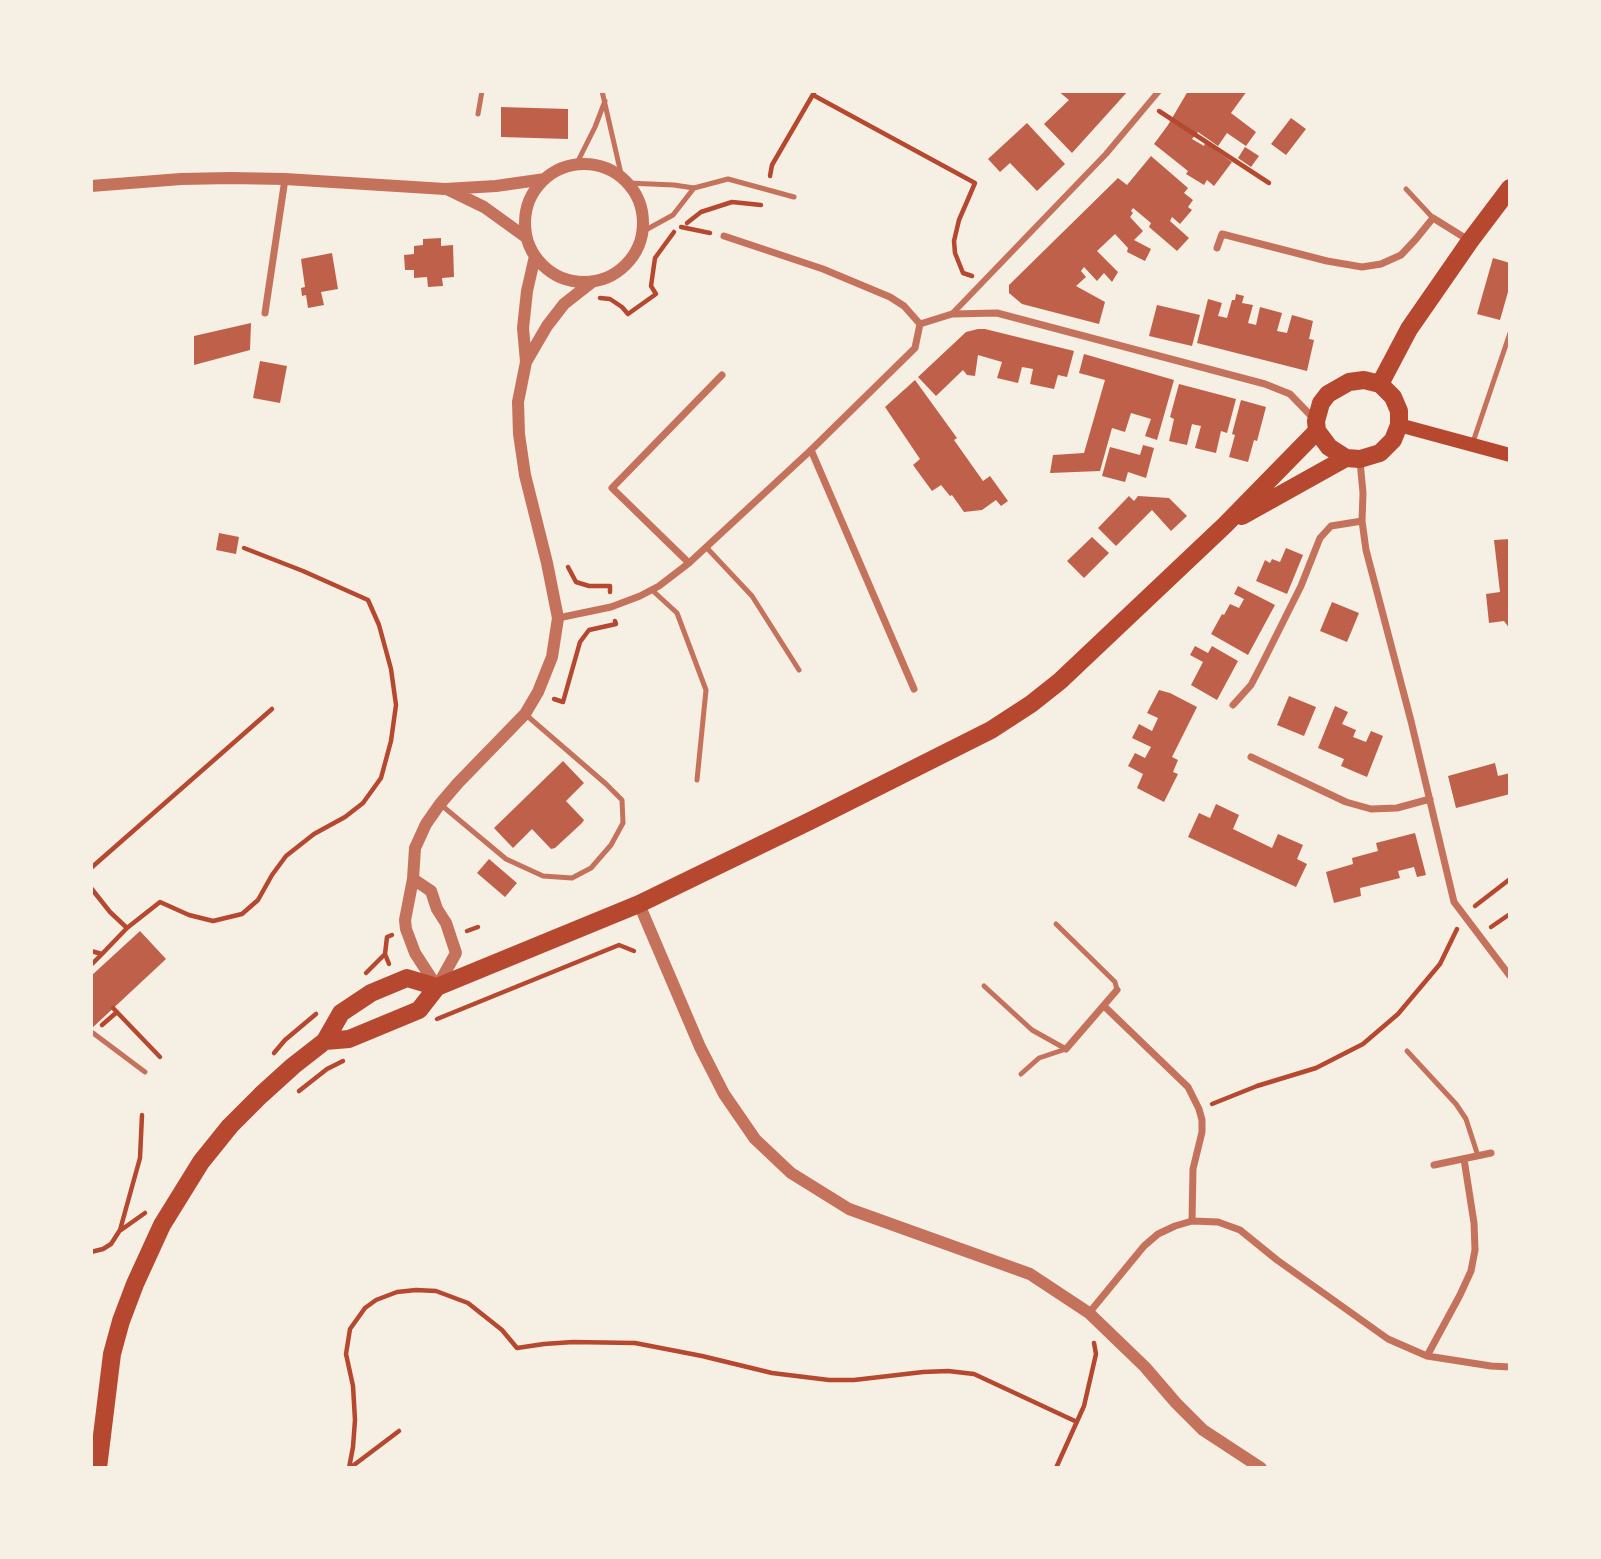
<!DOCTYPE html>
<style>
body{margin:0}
#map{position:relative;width:1601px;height:1559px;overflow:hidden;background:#f6efe4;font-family:Karla,sans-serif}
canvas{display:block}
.frame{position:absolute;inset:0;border:93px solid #f6efe4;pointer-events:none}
</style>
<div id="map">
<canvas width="1601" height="1559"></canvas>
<div class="frame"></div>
</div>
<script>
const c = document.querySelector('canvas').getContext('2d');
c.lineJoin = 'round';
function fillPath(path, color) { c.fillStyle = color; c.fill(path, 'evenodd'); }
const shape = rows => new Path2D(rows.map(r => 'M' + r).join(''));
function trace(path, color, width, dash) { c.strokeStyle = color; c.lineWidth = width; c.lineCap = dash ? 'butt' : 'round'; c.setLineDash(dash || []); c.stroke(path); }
const building = shape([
 [1058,91,1128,91,1072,153,1044,124,1069,100],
 [1188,91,1247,91,1231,113,1256,132,1246,146,1227,133,1218,146,1198,132,1192,139,1204,146,1205,143,1232,162,1214,186,1207,180,1204,185,1186,174,1188,171,1154,144,1168,125],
 [501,107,568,109,568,139,501,137],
 [1291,118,1306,129,1286,155,1271,144],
 [1027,123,1065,164,1037,191,1010,163,1000,172,988,159],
 [1245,147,1259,156,1251,167,1238,158],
 [1151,156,1188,188,1184,193,1193,200,1188,207,1192,210,1180,224,1172,217,1170,221,1189,238,1177,251,1149,227,1151,223,1133,208,1131,211,1133,213,1130,217,1143,231,1134,240,1151,249,1145,261,1127,252,1128,248,1115,234,1097,251,1118,272,1112,282,1104,273,1097,281,1084,267,1081,271,1086,277,1076,286,1105,302,1099,324,1022,304,1009,293,1009,285,1118,178,1127,185],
 [441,238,441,246,453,245,454,277,442,278,443,286,428,287,427,277,414,278,414,270,405,270,404,255,414,254,414,246,423,245,423,239],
 [332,253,338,289,321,292,324,305,308,308,306,295,302,296,301,288,305,287,301,259],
 [1493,258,1510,263,1510,285,1500,320,1477,314],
 [1236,294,1244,296,1242,303,1253,305,1248,323,1256,325,1260,307,1282,313,1277,331,1287,333,1292,315,1313,321,1309,339,1314,340,1307,371,1197,343,1208,299,1222,303,1218,316,1227,318,1232,300,1235,300],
 [1157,305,1200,315,1192,346,1149,336],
 [251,323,250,350,194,365,194,336],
 [978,329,985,329,1074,351,1067,377,1058,375,1054,389,1030,384,1033,369,1022,367,1018,383,997,378,1002,362,978,355,975,376,967,375,963,370,936,396,918,377,966,332],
 [1084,354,1174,380,1157,440,1145,436,1151,419,1131,413,1125,432,1112,428,1100,471,1050,473,1053,455,1084,453,1105,380,1079,373],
 [260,361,287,366,280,403,253,398],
 [915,380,957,438,954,440,983,481,990,476,1008,501,1001,506,996,500,982,510,964,512,952,495,950,496,941,485,932,491,913,465,920,459,885,407],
 [1179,384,1236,399,1227,433,1221,431,1216,453,1195,448,1201,426,1196,425,1192,424,1187,445,1169,441,1174,419,1170,417],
 [1241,400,1266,407,1257,441,1254,440,1248,462,1229,457,1235,435,1232,434],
 [1143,445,1154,448,1146,478,1128,472,1125,482,1102,476,1110,447,1140,455],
 [1129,496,1134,501,1138,496,1169,498,1187,516,1171,531,1152,510,1116,546,1098,528],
 [219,533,239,537,236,554,216,550],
 [1092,537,1109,553,1084,578,1067,561],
 [1510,539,1510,629,1504,621,1489,623,1486,594,1500,592,1494,540],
 [1286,548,1303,555,1287,594,1256,581,1265,560,1270,563,1272,559,1280,562],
 [1238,586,1275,605,1248,655,1211,634,1222,614,1224,615,1230,604,1239,608,1244,599,1234,594],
 [1332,602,1359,613,1347,642,1320,631],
 [1195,646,1208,653,1212,646,1238,661,1217,700,1191,685,1203,662,1190,655],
 [1159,690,1170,693,1197,707,1172,757,1178,760,1173,772,1178,774,1164,802,1137,788,1143,774,1128,766,1135,753,1145,758,1151,747,1132,738,1139,724,1152,731,1158,718,1147,713],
 [1289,696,1316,707,1304,736,1277,725],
 [1335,706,1348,712,1342,724,1356,730,1353,737,1366,742,1371,731,1383,736,1367,777,1341,766,1344,759,1318,748],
 [563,761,584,783,566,801,584,820,582,823,555,848,551,849,532,829,513,848,494,828],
 [1495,763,1498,776,1510,773,1510,794,1456,808,1448,776],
 [1216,804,1239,815,1233,829,1272,848,1278,834,1303,845,1297,859,1307,864,1296,887,1188,837,1199,813,1210,818],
 [1415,833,1426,875,1417,877,1414,867,1398,871,1400,878,1360,888,1361,896,1334,903,1326,872,1353,864,1352,858,1378,851,1376,843],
 [489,859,517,883,505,897,477,873],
 [140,931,166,959,91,1029,91,976]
]);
const path = shape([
 [813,95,975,183,959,220,954,241,955,253,963,273,972,276],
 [1159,111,1269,183],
 [770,176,772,165,815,91],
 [687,223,701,212,732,202,761,205],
 [681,227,710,233],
 [600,298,610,299,622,307,628,314,656,294,651,286,655,258,674,232],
 [568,567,576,582,589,586,610,586,610,592],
 [554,699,563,702,580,642,589,630,616,624,615,621],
 [91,868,272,709],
 [91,888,110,912,127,928,102,954,91,951],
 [1475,906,1510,879],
 [1491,927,1510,914],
 [127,928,160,902,189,915,213,921,242,914,258,900,272,875,286,856,314,834,345,817,363,803,381,778,391,741,396,705,391,669,379,625,368,600,303,571,244,548],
 [467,931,478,927],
 [389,964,385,954,387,937,392,935],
 [91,965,102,954],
 [366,973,385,954],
 [113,1008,160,1057],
 [437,1019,619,945,634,951],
 [102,1025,117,1012],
 [274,1053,285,1040,316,1014],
 [299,1091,327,1069,343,1061],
 [1212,1104,1257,1086,1316,1068,1363,1044,1398,1014,1440,964,1457,929],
 [121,1230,145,1213],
 [91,1252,103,1249,111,1244,120,1230,140,1158,142,1115],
 [349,1468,353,1447,355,1420,353,1386,346,1354,350,1329,365,1308,376,1300,397,1292,416,1290,436,1291,468,1303,502,1330,517,1348,544,1344,573,1342,635,1343,702,1356,772,1373,829,1380,854,1380,923,1372,948,1371,974,1374,1077,1422],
 [350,1468,399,1431],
 [1056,1468,1084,1406,1096,1354,1094,1343]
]);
const service = shape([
 [602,91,622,178],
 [478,114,482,91],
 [576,165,595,127,605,101],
 [627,183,674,185,694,188,728,179,794,197],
 [1406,189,1433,218],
 [642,232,673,215,694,188],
 [1473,442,1510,333],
 [706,547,752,596,799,670],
 [652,590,677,613,706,690,697,780],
 [440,804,506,859,543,876,572,878,591,868,611,845,623,823,622,800,606,784,525,714],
 [1056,924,1115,982,1117,990],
 [984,986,1032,1030,1066,1049],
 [93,1033,145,1072],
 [1407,1051,1456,1104,1466,1119,1478,1156],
 [1021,1074,1039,1058,1066,1049]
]);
const pedestrian = shape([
 [952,314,1106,154,1159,91]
]);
const minor = shape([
 [724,236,823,269,890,297,904,306,920,324,952,314,997,313,1265,384,1290,394,1315,420],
 [1217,248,1222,234,1327,261,1362,267,1381,264,1401,255,1416,239,1433,218,1470,241],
 [265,313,285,179],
 [811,450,914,689],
 [1360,461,1363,493,1362,521,1366,550,1411,721,1454,902,1510,976],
 [689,563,612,488,722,375],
 [558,618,611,607,640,596,659,586,689,563,811,450,915,348,920,324],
 [1233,705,1251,685,1263,662,1301,586,1320,538,1331,526,1362,521],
 [1251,757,1346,802,1371,809,1397,808,1430,799],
 [1066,1049,1117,990],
 [1434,1165,1491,1153],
 [1192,1221,1218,1222,1240,1230,1277,1260,1388,1339,1427,1356,1491,1366,1510,1367],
 [1089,1313,1144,1246,1158,1234,1175,1226,1192,1221,1193,1169,1202,1132,1202,1120,1199,1109,1188,1087,1104,1006],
 [1427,1356,1460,1295,1471,1271,1475,1250,1474,1223,1464,1159]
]);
const tertiary = shape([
 '525 223a59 59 0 1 1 118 0a59 59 0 1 1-118 0Z',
 [91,186,181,179,231,178,285,179,445,189,496,186,545,179],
 [447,189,484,207,527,238],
 [526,362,547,326,564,304,592,282],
 [413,879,431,891,437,909,446,923,456,953,437,987,415,953,406,929,405,920,413,879,415,848,426,824,440,804,458,783,525,714,538,692,552,657,558,618,547,563,525,475,519,434,518,402,526,362,523,328,527,291,535,256],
 [639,904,700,1047,724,1094,755,1139,791,1173,849,1209,1030,1274,1089,1313,1145,1367,1176,1403,1203,1430,1261,1468]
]);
const secondary = shape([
 [1399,425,1510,455]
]);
const primary = shape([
 [1364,380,1380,384,1393,397,1399,411,1399,425,1393,440,1380,453,1360,459,1346,458,1329,447,1317,431,1316,421,1321,403,1328,394,1349,382,1364,380],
 [1380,384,1409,329,1470,241,1510,188],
 [1242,516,1346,458],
 [325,1041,341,1013,371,993,407,978,437,987],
 [98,1468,112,1354,121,1321,135,1284,162,1225,201,1162,230,1126,261,1095,293,1066,325,1041,349,1039,419,1010,437,987,639,904,810,821,991,730,1031,704,1060,681,1225,525,1317,431]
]);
fillPath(building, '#bf614a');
trace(path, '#b5482f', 4.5);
trace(service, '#c5725c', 5);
trace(pedestrian, '#c5725c', 6);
trace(minor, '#c5725c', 7);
trace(tertiary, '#c5725c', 12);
trace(secondary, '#b5482f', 14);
trace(primary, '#b5482f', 18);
</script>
